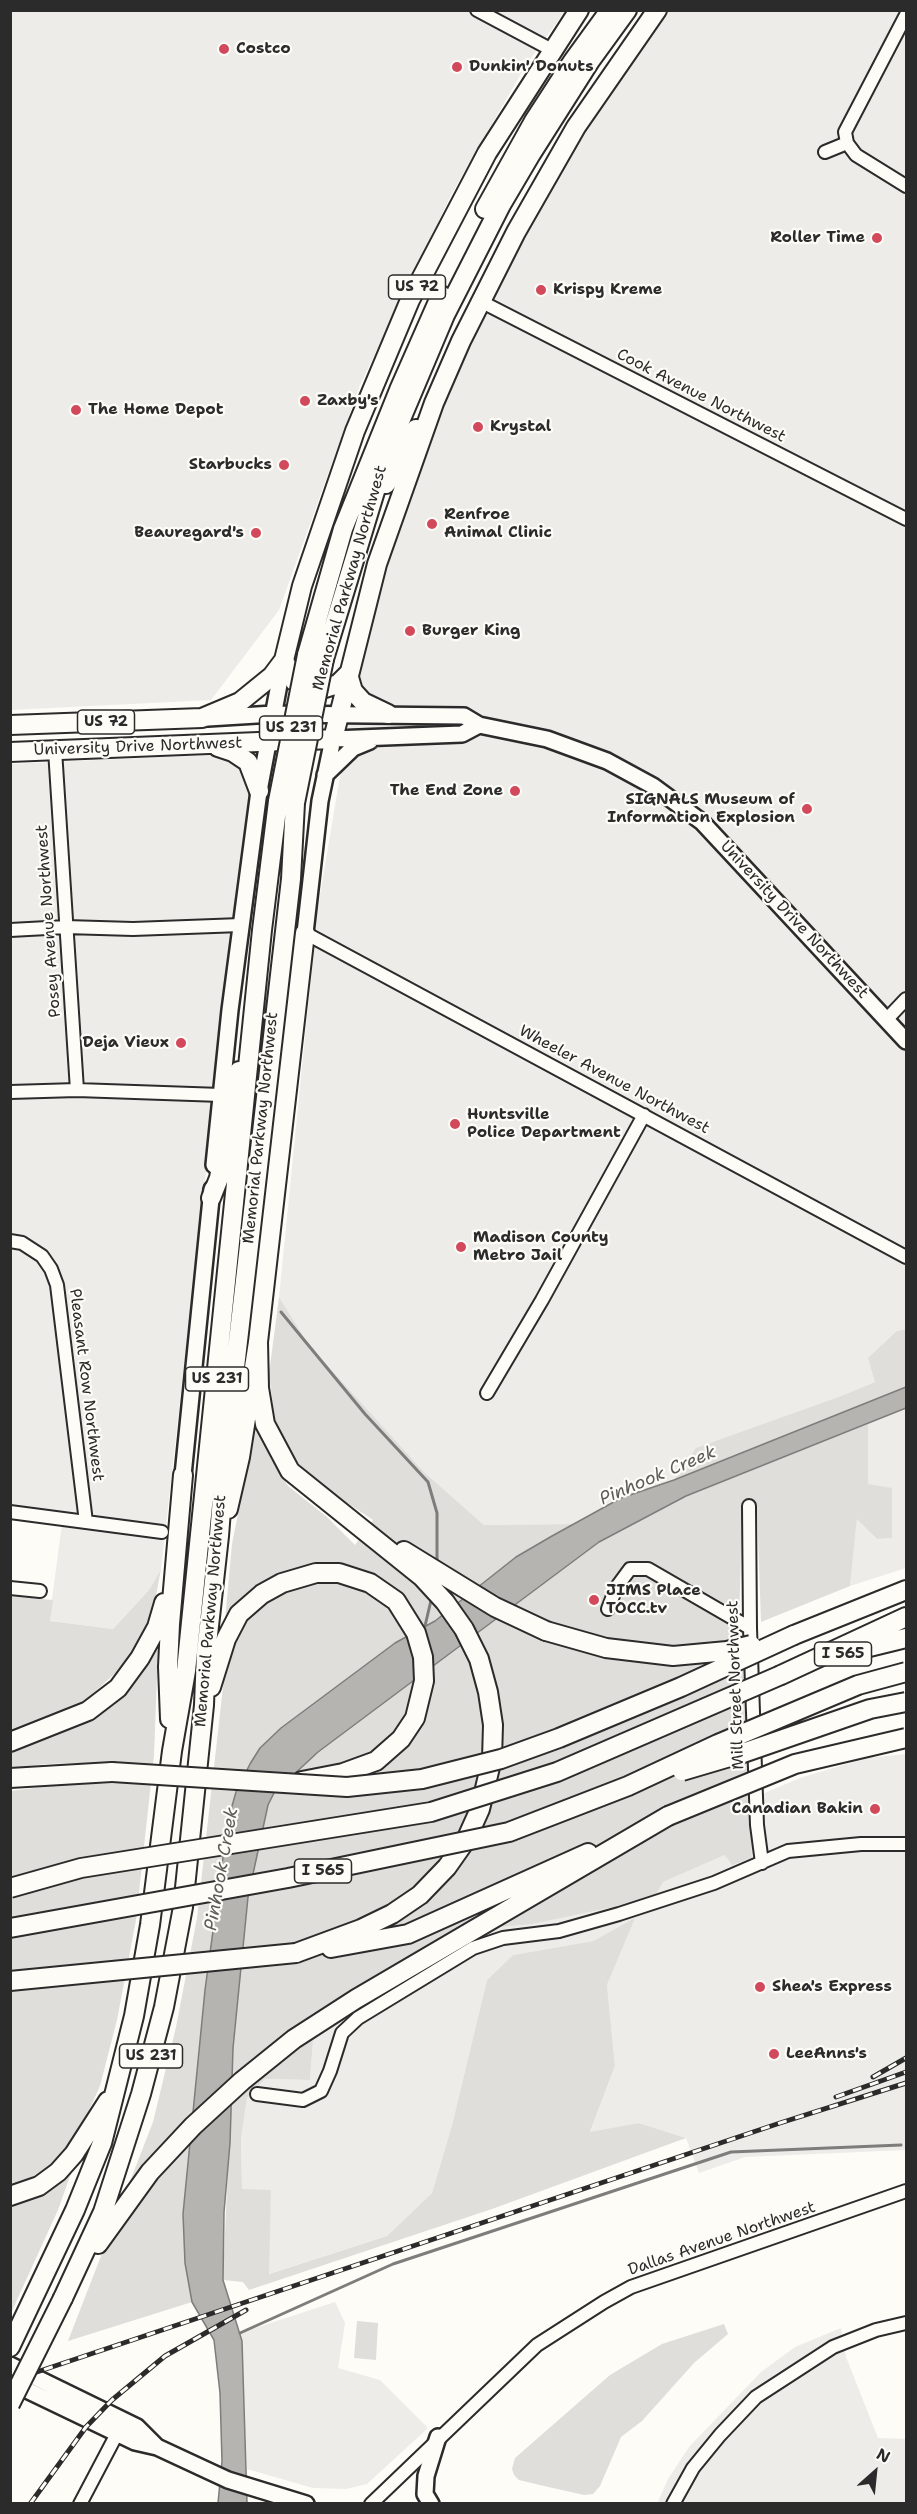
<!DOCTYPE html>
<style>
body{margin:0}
#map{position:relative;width:917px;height:2514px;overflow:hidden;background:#fdfcf7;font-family:"Shantell Sans",sans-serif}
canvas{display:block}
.frame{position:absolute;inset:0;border:12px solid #2b2b2b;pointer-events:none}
.north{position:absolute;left:845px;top:2442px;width:60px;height:60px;-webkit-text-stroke:4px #fdfcf7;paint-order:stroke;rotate:27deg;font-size:16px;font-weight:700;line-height:24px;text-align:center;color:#2b2b2b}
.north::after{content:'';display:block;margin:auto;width:21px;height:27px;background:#2b2b2b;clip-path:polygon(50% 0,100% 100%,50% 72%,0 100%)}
</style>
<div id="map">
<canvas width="917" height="2514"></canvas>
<div class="frame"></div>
<div class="north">N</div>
</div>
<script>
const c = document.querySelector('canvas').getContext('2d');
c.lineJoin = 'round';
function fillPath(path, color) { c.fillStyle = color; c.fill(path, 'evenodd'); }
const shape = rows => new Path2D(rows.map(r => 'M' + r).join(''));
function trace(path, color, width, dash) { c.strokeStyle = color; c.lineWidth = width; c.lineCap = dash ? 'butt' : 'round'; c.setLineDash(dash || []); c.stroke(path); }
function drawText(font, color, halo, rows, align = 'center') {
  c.font = font + ' "Shantell Sans",sans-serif'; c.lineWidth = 4.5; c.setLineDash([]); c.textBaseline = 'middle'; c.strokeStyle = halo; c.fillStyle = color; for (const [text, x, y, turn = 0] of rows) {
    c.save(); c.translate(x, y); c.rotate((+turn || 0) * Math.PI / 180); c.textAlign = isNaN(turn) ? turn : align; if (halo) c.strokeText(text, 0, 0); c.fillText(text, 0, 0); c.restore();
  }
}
const built = shape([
 [10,11,565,11,526,65,451,195,360,385,279,610,211,700,11,710],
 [669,11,906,11,906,1329,897,1331,875,1382,841,1396,697,1448,674,1480,621,1498,574,1524,484,1525,424,1472,309,1345,279,1297,318,907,359,663,389,548,438,412,497,280,566,157,644,41],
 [227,754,246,769,250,782,161,1569,149,1590,113,1629,49,1621,62,1524,11,1515,10,764],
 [906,1408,906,1568,850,1586,857,1518,877,1539,892,1538,868,1485,868,1424],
 [906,1754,906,2150,745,2157,699,2173,686,2138,639,2123,590,2133,615,2066,607,1985,634,1919,593,1941,513,1955,487,1980,452,2125,432,2193,387,2236,268,2274,271,2190,242,2190,241,2139,247,2098,265,2079,310,2080,313,2041,338,2001,462,1931,533,1924,628,1904,663,1882,725,1855,752,1858,748,1800,800,1778,867,1758],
 [335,2302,345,2323,338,2368,380,2380,428,2428,367,2484,346,2489,313,2488,247,2469,240,2333],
 [841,2328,846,2357,878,2438,906,2439,906,2503,657,2504,668,2479,689,2447,761,2372,795,2347]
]);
const green = shape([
 [279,1297,309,1345,424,1472,484,1525,574,1524,516,1557,435,1621,395,1643,281,1728,260,1748,250,1764,236,1792,228,1820,205,1990,183,2214,185,2263,192,2302,68,2341,153,2122,176,2027,197,1918,225,1669,234,1637,244,1618,261,1602,307,1582,328,1581,329,1566,309,1566,290,1572,261,1586,239,1602,225,1620,232,1544,256,1423,270,1457,288,1486,327,1517,355,1545,373,1520,323,1487,293,1458,274,1417,269,1374],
 [906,1329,906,1387,674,1480,696,1448,841,1396,875,1382,868,1358,897,1331],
 [868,1424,868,1484,892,1488,892,1538,877,1539,857,1519,850,1586,761,1622,757,1505,749,1500,742,1509,739,1627,743,1639,752,1858,732,1865,725,1855,663,1882,656,1894,628,1904,533,1924,462,1931,338,2001,313,2041,310,2080,265,2079,247,2098,241,2139,242,2189,271,2190,269,2274,387,2236,432,2193,452,2125,487,1980,513,1955,593,1941,635,1918,607,1985,615,2066,590,2132,639,2123,686,2138,492,2209,249,2290,243,2282,223,2280,233,2048,248,1897,268,1805,274,1793,318,1752,599,1542,686,1496],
 [161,1569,152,1617,139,1645,121,1668,79,1706,11,1731,10,1596,53,1600,50,1621,113,1629,149,1590],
 [158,1650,154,1755,136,1920,117,2020,100,2086,80,2130,60,2158,17,2187,11,2188,11,1791,56,1785,122,1783,122,1762,45,1764,11,1769,11,1748,62,1730,151,1651],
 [74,2165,58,2210,11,2313,11,2204,17,2204,53,2187],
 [357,2321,378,2323,376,2360,354,2358],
 [724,2324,728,2334,694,2363,642,2421,621,2437,600,2486,593,2494,584,2495,544,2486,519,2480,514,2475,512,2469,515,2458,610,2375,662,2344]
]);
const water = shape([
 [906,1387,906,1408,686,1496,599,1542,318,1752,274,1793,268,1805,248,1897,233,2048,230,2143,224,2212,223,2280,242,2341,247,2503,218,2503,222,2461,220,2393,214,2340,192,2302,185,2263,183,2214,205,1990,228,1820,236,1792,250,1764,260,1748,281,1728,395,1643,435,1621,516,1557,552,1536,621,1498,674,1480,906,1387]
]);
const stream = shape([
 [281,1312,365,1414,428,1482,437,1513,437,1563],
 [425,1626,432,1596],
 [240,2333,393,2264,731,2152,901,2145]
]);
const minor = shape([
 [477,10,552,50],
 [906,15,845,132,847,143,856,155,906,186],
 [825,152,847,143],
 [480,301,906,519],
 [55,750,77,1090],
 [10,930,66,927,133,929,241,925],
 [305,933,906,1257],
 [887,1019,906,999],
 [10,1092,77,1090,221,1095],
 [10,1241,22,1243,42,1256,51,1269,57,1285,86,1522],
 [487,1393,542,1300,644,1115],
 [749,1506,750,1628,757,1825,762,1863],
 [10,1512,162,1532],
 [10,1588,40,1591],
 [608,1609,616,1588,630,1569,648,1569,750,1628],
 [257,2094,303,2100,321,2091,330,2071,342,2033,358,2018,473,1948,503,1938,559,1931,619,1914,714,1883,788,1851,861,1844,906,1844],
 [80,2504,120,2428],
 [371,2504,537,2345,604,2302,631,2287,906,2191],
 [673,2504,693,2468,720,2435,756,2397,833,2347,876,2330,906,2323]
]);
const major = shape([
 [208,718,273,714,464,716,479,725,547,739,607,761,653,786,702,822,906,1041],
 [325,775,353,748,370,741],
 [305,933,320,801,333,739,462,734,479,725],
 [214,1165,230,1010,259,791,283,663],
 [183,1475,212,1189],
 [10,2365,137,2427,157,2447],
 [10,2382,135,2442,157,2447,228,2480,306,2504],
 [431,2504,425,2494,426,2476,438,2437]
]);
const highway = shape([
 [485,209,534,121,573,61,610,10],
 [386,484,416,429],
 [307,655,343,529,399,390,441,295],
 [324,659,387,452,445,315,501,205,531,154,590,61,627,10],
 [284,660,294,681,313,688,322,689,338,684,348,674],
 [348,674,353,691,363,702,388,714],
 [10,725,202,718,240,702,272,676,284,660,302,586,355,431,410,300,487,153,579,10],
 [218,747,233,752,248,762,259,791],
 [10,752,333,739,377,564,434,403,461,341,516,232,576,127,657,10],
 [211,1198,219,1178,239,1071],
 [258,1342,259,1388,265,1424,290,1471,422,1577,445,1602,464,1629,479,1659,488,1692,493,1725,492,1759,480,1809,466,1840,447,1867,420,1895,392,1914,361,1929,296,1953],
 [228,1509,240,1457,258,1342,305,933],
 [404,1551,495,1607,546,1631],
 [794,1635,906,1590],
 [853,1651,906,1638],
 [781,1675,906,1617],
 [211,1687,226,1639,239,1614,262,1594,282,1583,316,1573,339,1573,370,1583,396,1601,416,1633,423,1657,424,1681,415,1718,401,1739,376,1761,343,1773,302,1781],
 [170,1719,168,1667,170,1624,183,1475],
 [10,1742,88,1711,118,1688,140,1658,157,1627,164,1603],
 [10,1778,112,1772],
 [331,1948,408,1934,588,1853],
 [10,2196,39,2186,58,2172,74,2154,108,2101],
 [98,2244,150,2172,193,2126,242,2081,294,2039,356,1999,668,1816],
 [63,2298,103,2212,141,2094,164,2007,183,1907,204,1705,206,1653,219,1536,226,1446,291,879,295,803],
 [10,2347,75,2210,102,2143,134,2016,150,1925,172,1751,186,1671,262,930,278,801]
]);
const rail = shape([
 [873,2077,906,2058],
 [836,2097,906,2072],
 [10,2381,780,2123,906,2083],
 [30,2504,86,2427,112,2400,165,2356,246,2310]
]);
const highwayBridge = shape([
 [278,801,307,655],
 [295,803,324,659],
 [546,1631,606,1648,673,1656,727,1651,751,1645],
 [682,1771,743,1753,870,1709,906,1702],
 [112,1772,347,1787,422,1779,501,1759,559,1738,681,1687,794,1635],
 [668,1816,795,1764,906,1738],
 [10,1888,81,1868,431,1812,557,1772,781,1675],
 [10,1928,288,1878,509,1832,628,1786,718,1744,858,1685,906,1672],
 [10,1981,296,1953],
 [10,2404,63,2298]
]);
const markers = [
 [224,49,6,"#d1495b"],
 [457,67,6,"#d1495b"],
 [877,238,6,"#d1495b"],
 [541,290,6,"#d1495b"],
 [305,401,6,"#d1495b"],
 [76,410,6,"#d1495b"],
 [478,427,6,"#d1495b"],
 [284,465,6,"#d1495b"],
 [432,524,6,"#d1495b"],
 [256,533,6,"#d1495b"],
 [410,631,6,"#d1495b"],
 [515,791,6,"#d1495b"],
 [807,809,6,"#d1495b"],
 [181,1043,6,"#d1495b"],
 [455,1124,6,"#d1495b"],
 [461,1247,6,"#d1495b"],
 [594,1600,6,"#d1495b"],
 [875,1809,6,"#d1495b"],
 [760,1987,6,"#d1495b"],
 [774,2054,6,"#d1495b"]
];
const shields = [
 [417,287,57],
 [106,722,57],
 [291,728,63],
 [217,1379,63],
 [843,1654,57],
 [323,1871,57],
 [151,2056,63]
];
const shieldNames = [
 ["US 72",417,287],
 ["US 72",106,722],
 ["US 231",291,728],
 ["US 231",217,1379],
 ["I 565",843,1654],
 ["I 565",323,1871],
 ["US 231",151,2056]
];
const poiNames = [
 ["Costco",236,49],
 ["Dunkin' Donuts",469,67],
 ["Roller Time",865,238,"right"],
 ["Krispy Kreme",553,290],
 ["Zaxby's",317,401],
 ["The Home Depot",88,410],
 ["Krystal",490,427],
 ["Starbucks",272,465,"right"],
 ["Renfroe",444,515],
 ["Animal Clinic",444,533],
 ["Beauregard's",244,533,"right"],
 ["Burger King",422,631],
 ["The End Zone",503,791,"right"],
 ["SIGNALS Museum of",795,800,"right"],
 ["Information Explosion",795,818,"right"],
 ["Deja Vieux",169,1043,"right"],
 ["Huntsville",467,1115],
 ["Police Department",467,1133],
 ["Madison County",473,1238],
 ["Metro Jail",473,1256],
 ["JIMS Place",606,1591],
 ["TOCC.tv",606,1609],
 ["Canadian Bakin",863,1809,"right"],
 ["Shea's Express",772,1987],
 ["LeeAnns's",786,2054]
];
const streetNames = [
 ["Cook Avenue Northwest",701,396,27],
 ["Memorial Parkway Northwest",350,578,-74],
 ["University Drive Northwest",138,747,-2],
 ["University Drive Northwest",794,920,47],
 ["Posey Avenue Northwest",49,921,-94],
 ["Wheeler Avenue Northwest",614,1080,28],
 ["Memorial Parkway Northwest",261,1128,-84],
 ["Pleasant Row Northwest",86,1385,83],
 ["Memorial Parkway Northwest",211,1611,-85],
 ["Mill Street Northwest",736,1685,-92],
 ["Dallas Avenue Northwest",722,2239,-19]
];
const waterNames = [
 ["Pinhook Creek",658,1476,-23],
 ["Pinhook Creek",222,1869,-80]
];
fillPath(built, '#edece8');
fillPath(green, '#dfdeda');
fillPath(water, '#b5b4b1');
trace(water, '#7e7d7b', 1.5);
trace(stream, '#7e7d7b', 3);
trace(minor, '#2b2b2b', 16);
trace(major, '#2b2b2b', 20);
trace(highway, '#2b2b2b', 22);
trace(minor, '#fdfcf7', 12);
trace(major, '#fdfcf7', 15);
trace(highway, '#fdfcf7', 18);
trace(rail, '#2b2b2b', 5);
trace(rail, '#fdfcf7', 3, [9]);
trace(highwayBridge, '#2b2b2b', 22, []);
trace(highwayBridge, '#fdfcf7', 18);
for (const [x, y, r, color] of markers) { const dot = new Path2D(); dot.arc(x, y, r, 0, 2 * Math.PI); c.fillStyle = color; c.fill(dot); trace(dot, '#fdfcf7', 2); }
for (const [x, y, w] of shields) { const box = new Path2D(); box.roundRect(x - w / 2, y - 12, w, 24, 4.5); c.fillStyle = '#fdfcf7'; c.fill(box); trace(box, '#2b2b2b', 1.5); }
drawText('bold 15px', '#2b2b2b', null, shieldNames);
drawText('bold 16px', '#2b2b2b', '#fdfcf7', poiNames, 'left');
drawText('16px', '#2b2b2b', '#fdfcf7', streetNames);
drawText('italic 18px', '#5b5b5a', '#fdfcf7', waterNames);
</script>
